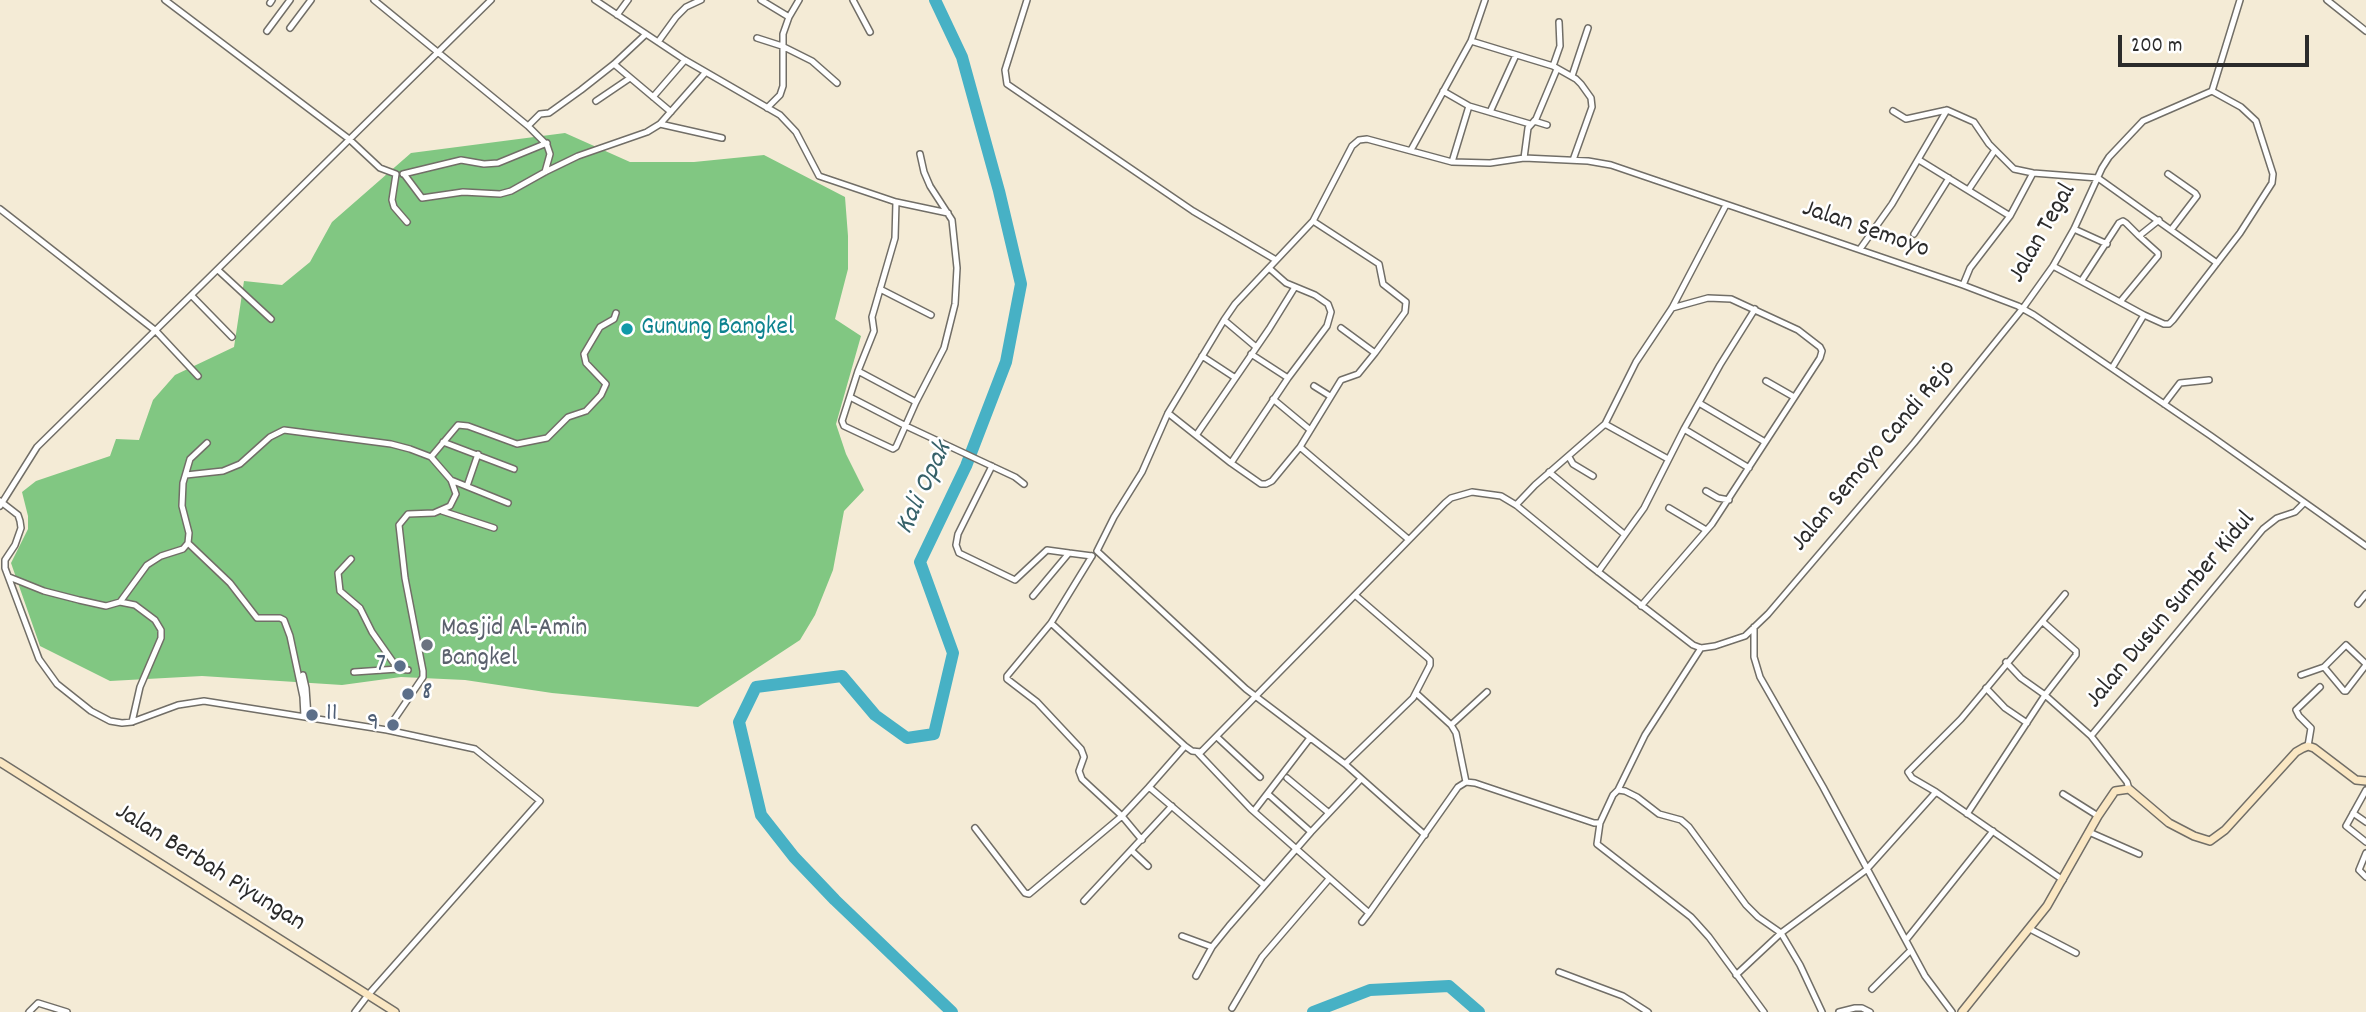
<!DOCTYPE html>
<style>
body{margin:0}
#map{position:relative;width:2366px;height:1012px;overflow:hidden;background:#f4ebd6;font-family:Dekko,sans-serif}
canvas{display:block}
.scale{position:absolute;left:2118px;top:35px;width:191px;height:32px;box-sizing:border-box;border:4px solid #2b2b2b;border-top:0;padding-left:9px;font-size:21px;line-height:24px;white-space:nowrap;color:#2b2b2b;-webkit-text-stroke:5px #fff;paint-order:stroke}
</style>
<div id="map">
<canvas width="2366" height="1012"></canvas>
<div class="scale">200 m</div>
</div>
<script>
const c = document.querySelector('canvas').getContext('2d');
c.lineJoin = 'round';
function fillPath(path, color) { c.fillStyle = color; c.fill(path, 'evenodd'); }
const shape = rows => new Path2D(rows.map(r => 'M' + r).join(''));
function trace(path, color, width, dash) { c.strokeStyle = color; c.lineWidth = width; c.lineCap = dash ? 'butt' : 'round'; c.setLineDash(dash || []); c.stroke(path); }
function drawText(font, color, halo, rows, align = 'center') {
  c.font = font + ' Dekko,sans-serif'; c.lineWidth = 5; c.setLineDash([]); c.textBaseline = 'middle'; c.strokeStyle = halo; c.fillStyle = color; for (const [text, x, y, turn = 0] of rows) {
    c.save(); c.translate(x, y); c.rotate((+turn || 0) * Math.PI / 180); c.textAlign = isNaN(turn) ? turn : align; if (halo) c.strokeText(text, 0, 0); c.fillText(text, 0, 0); c.restore();
  }
}
const green = shape([
 [565,133,630,162,694,162,764,155,845,197,848,236,848,269,835,319,861,336,836,424,846,454,864,490,844,511,833,570,815,615,800,640,698,707,552,693,465,680,401,677,342,685,202,676,110,681,40,646,11,563,28,529,28,516,22,492,36,481,110,456,116,439,139,440,153,400,175,375,234,347,244,281,282,285,310,262,332,222,411,153]
]);
const river = shape([
 [935,0,962,57,999,191,1021,284,1006,362,966,466,920,562,953,653,934,734,907,738,875,715,842,676,756,687,739,722,761,815,794,857,835,900,952,1012],
 [1313,1012,1370,990,1449,986,1479,1012]
]);
const street = shape([
 [165,0,349,139,380,168,396,174,392,200,394,207,407,222],
 [374,0,528,126],
 [595,0,685,60,780,115,796,132,819,176,896,202,895,238,872,317,874,331,858,371,842,421,844,426,893,449,896,447,916,402,944,348,955,304,957,268,952,220,930,186,924,172,920,154],
 [761,0,789,17,783,34,783,86,780,95,767,108],
 [853,0,870,32],
 [1027,0,1005,70,1007,84,1193,211,1276,260],
 [2327,0,2366,31],
 [270,3,272,0],
 [617,15,628,0],
 [789,17,799,0],
 [290,28,311,0],
 [267,31,290,0],
 [757,38,782,46,812,61,837,83],
 [1471,41,1485,0],
 [658,42,676,17,686,7,701,0],
 [614,64,671,112],
 [1553,66,1560,46,1559,22],
 [1572,76,1588,28],
 [1443,91,1469,106],
 [653,97,685,60],
 [596,101,630,78],
 [1893,111,1906,119,1947,110,1974,122,1989,144,2014,169,2033,173,2098,178,2217,263],
 [1490,112,1516,55],
 [1534,121,1547,125],
 [660,124,722,138],
 [1411,150,1471,41,1553,66,1576,79,1581,84,1591,98,1592,107,1573,160],
 [1524,158,1528,128,1536,119,1557,69],
 [1919,160,2010,216],
 [1452,162,1469,106,1530,124],
 [545,172,550,154,547,145,528,126,540,114,549,113,581,90,614,64,646,34],
 [403,174,461,160,484,164,498,163,547,143],
 [404,174,422,198,463,192,500,194,511,191,545,172,578,156,647,132,660,124,705,73],
 [2168,174,2195,193,2197,196,2171,230],
 [1969,189,1995,150],
 [896,202,948,213],
 [0,209,156,331,198,376],
 [2074,229,2107,244],
 [1914,234,1949,178],
 [1860,249,1892,204,1947,110],
 [2053,266,2120,302,2158,256,2158,253,2139,236,2159,220],
 [218,270,271,319],
 [2082,280,2119,223,2123,221,2126,223,2139,236],
 [1963,285,1970,268,2010,216,2033,173],
 [880,289,931,315],
 [192,296,232,337],
 [2120,302,2144,315],
 [1224,320,1256,347],
 [1341,328,1375,353],
 [1251,354,1288,378],
 [1202,356,1234,377],
 [2112,368,2144,315,2164,324,2169,324,2173,320,2240,233,2272,183,2273,174,2256,121,2241,107,2212,91],
 [858,371,916,402],
 [1766,381,1794,397],
 [1314,386,1330,396],
 [850,397,906,426,1015,477,1024,484],
 [1273,399,1309,429],
 [1699,403,1765,442],
 [2164,404,2180,383,2209,380],
 [1168,413,1231,463,1261,484,1266,484,1272,481,1300,447,1341,380,1358,374,1375,353,1405,312,1406,302,1383,284,1379,264,1313,221],
 [1605,424,1668,459],
 [1684,429,1749,468],
 [1197,434,1269,329,1295,287],
 [443,442,514,469],
 [1300,447,1408,539],
 [431,457,458,425,468,426,517,444,547,438,568,417,586,411,601,395,606,384,586,363,584,354,600,327,614,319,616,313],
 [1569,457,1573,464,1593,476],
 [1231,463,1288,378,1327,326,1331,312,1328,304,1315,295,1286,283,1269,268],
 [992,466,958,534,956,545,959,553,1015,580,1047,550,1069,553],
 [1549,472,1624,534],
 [186,475,223,471,240,464,270,437,284,430,391,444,410,449,431,457,451,480,456,494,450,506,434,513,408,514,399,525,405,578,423,671,423,677,387,730],
 [451,480,508,503],
 [467,486,478,454],
 [1706,491,1718,498,1729,500],
 [0,501,18,515,20,521,21,528,15,545,5,560,5,568,39,659,57,684,91,711,110,721,122,723,132,722,178,705,204,701,387,730,475,749,540,801,368,995,355,1012],
 [1516,505,1535,485,1605,424,1636,362,1672,308,1726,205],
 [0,506,37,447,491,0],
 [1669,508,1706,530],
 [442,511,494,528],
 [188,543,230,583,257,618,280,618,284,620,290,636,303,697,304,716],
 [1092,556,1051,623,1007,676,1007,679,1037,702,1081,749,1084,757,1079,771,1082,779,1122,816,1142,840],
 [351,559,338,573,340,591,360,608,372,632,398,669,408,670],
 [1598,572,1644,508,1684,429,1720,365,1755,309],
 [9,577,44,591,79,600,106,606,120,602,135,605,155,620,161,630,161,638,140,687,132,722],
 [1033,596,1069,553,1092,556],
 [120,602,147,565,161,556,183,549,188,543,189,533,182,506,183,483,190,459,207,443],
 [2358,604,2366,594],
 [1641,606,1712,524,1820,358,1822,351,1820,347,1798,330,1731,299,1708,298,1672,308],
 [1051,623,1185,746,1192,751,1201,752,1445,503,1451,498,1472,492,1501,496,1516,505,1588,564,1693,645,1701,648,1715,646,1745,636,1768,614,1914,443,2023,308,2053,266,2074,229,2102,168,2109,157,2143,121,2212,91,2240,0],
 [1754,627,1754,657,1760,677,1823,787,1925,976,1952,1012],
 [2006,662,2021,678,2045,695,2091,736,2127,782,2129,789],
 [2366,664,2346,645,2324,667,2344,691,2346,691,2366,665],
 [354,672,398,669],
 [303,675,306,688,308,717],
 [2301,675,2324,667],
 [1986,688,2005,708,2027,723],
 [1417,694,1451,725,1456,733,1466,782],
 [1451,725,1487,692],
 [2091,736,2263,529,2277,518,2295,512,2304,503],
 [1217,737,1260,777],
 [2308,746,2311,728,2299,716,2296,710,2320,687],
 [1197,752,1251,809,1369,913,1458,787,1466,782,1475,783,1594,823,1600,823,1613,795,1618,790,1625,791,1637,797,1659,814,1681,820,1689,827,1746,905,1758,917,1781,933,1800,965,1822,1012],
 [1345,764,1413,698,1430,665,1430,660,1427,657,1355,595],
 [1287,778,1329,813],
 [1149,787,1185,746],
 [1618,790,1645,735,1701,648],
 [2366,790,2346,826,2366,842],
 [1268,794,1311,832],
 [2063,794,2098,816],
 [1254,811,1310,738],
 [2353,813,2366,822],
 [1967,814,2045,695,2076,655,2076,651,2043,622],
 [1600,823,1597,844,1691,917,1709,937,1764,1012],
 [975,828,1025,893,1029,894,1122,816,1149,787,1264,885],
 [2089,832,2139,854],
 [1425,835,1345,764,1246,689,1097,551,1114,517,1142,472,1168,413,1224,320,1235,304,1313,221,1352,146,1359,140,1367,139,1452,162,1490,163,1524,158,1588,161,1611,165,1963,285,2018,306,2034,315,2211,436,2366,546],
 [1132,851,1148,866],
 [2366,853,2359,870,2366,877],
 [2063,880,1936,792,1912,778,1908,772,1961,719,2065,594],
 [1084,901,1172,806],
 [1362,922,1369,913],
 [2030,929,2076,953],
 [1182,936,1212,947],
 [1906,940,1993,831],
 [1559,972,1623,996,1648,1012],
 [1736,975,1781,933,1866,870,1936,792],
 [1196,976,1212,947,1229,926,1311,832,1361,779],
 [1872,989,1911,950],
 [1232,1008,1262,957,1329,879],
 [29,1012,38,1003,67,1012],
 [1839,1012,1855,1008,1862,1008,1870,1012]
]);
const secondary = shape([
 [0,762,395,1012],
 [1962,1012,2047,906,2098,816,2115,791,2129,789,2169,823,2194,836,2210,841,2225,830,2296,752,2303,748,2308,746,2314,748,2356,780,2366,781]
]);
const markers = [
 [627,329,7,"#0f9aa8"],
 [427,645,7,"#6b7280"],
 [400,666,7,"#5c6f8a"],
 [408,694,7,"#5c6f8a"],
 [312,715,7,"#5c6f8a"],
 [393,725,7,"#5c6f8a"]
];
const streetNames = [
 ["Jalan Semoyo",1865,231,19],
 ["Jalan Tegal",2044,234,-60],
 ["Jalan Semoyo Candi Rejo",1875,457,-50],
 ["Jalan Dusun Sumber Kidul",2172,611,-50],
 ["Jalan Berbah Piyungan",209,869,32]
];
const cultureNames = [
 ["Gunung Bangkel",641,329]
];
const worshipNames = [
 ["Masjid Al-Amin",441,630],
 ["Bangkel",441,660]
];
const serviceNames = [
 ["7",386,666],
 ["8",422,694,"left"],
 ["11",326,715,"left"],
 ["9",379,725]
];
const waterNames = [
 ["Kali Opak",926,489,-65]
];
fillPath(green, '#81c782');
trace(river, '#47b1c5', 12);
trace(street, '#716e67', 8);
trace(secondary, '#716e67', 10);
trace(street, '#fff', 5);
trace(secondary, '#fae7c3', 7);
for (const [x, y, r, color] of markers) { const dot = new Path2D(); dot.arc(x, y, r, 0, 2 * Math.PI); c.fillStyle = color; c.fill(dot); trace(dot, '#fff', 2.5); }
drawText('26px', '#2b2b2b', '#fff', streetNames);
drawText('26px', '#0d838f', '#fff', cultureNames, 'left');
drawText('26px', '#5b616d', '#fff', worshipNames, 'left');
drawText('26px', '#4e5e75', '#fff', serviceNames, 'right');
drawText('italic 28px', '#366169', '#fff', waterNames);
</script>
